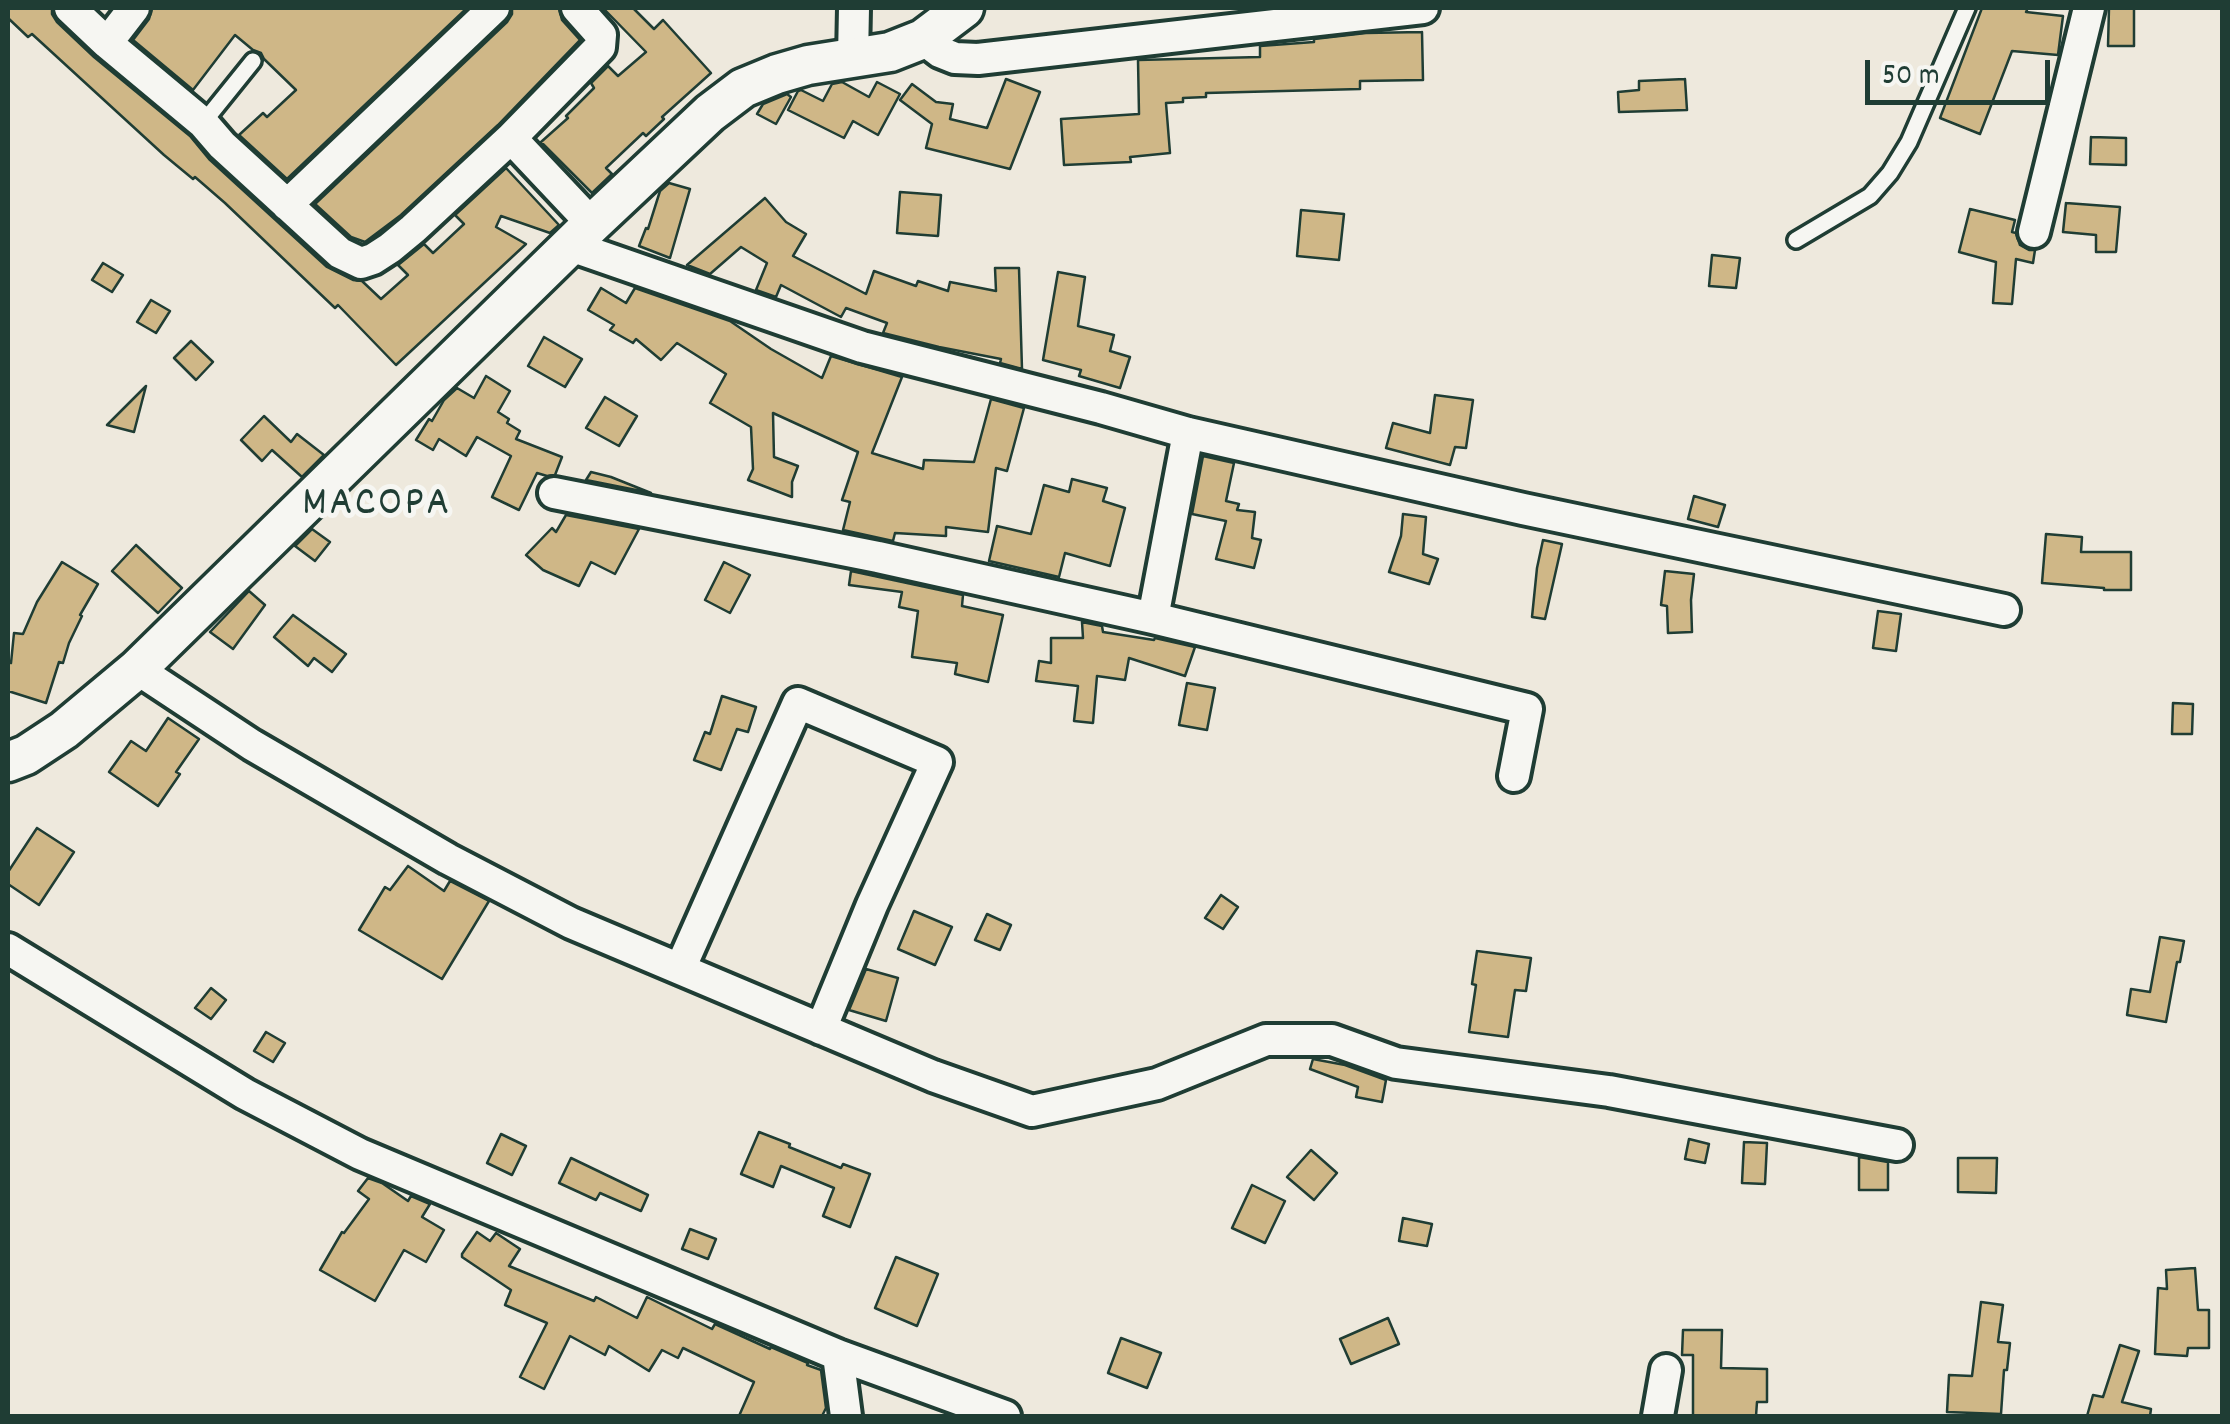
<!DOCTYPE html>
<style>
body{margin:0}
#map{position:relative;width:2230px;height:1424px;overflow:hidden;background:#eee9dd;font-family:Dekko,sans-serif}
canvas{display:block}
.frame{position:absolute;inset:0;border:10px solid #1f3d34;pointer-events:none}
.scale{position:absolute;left:1865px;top:60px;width:185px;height:45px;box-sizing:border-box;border:5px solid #1f3d34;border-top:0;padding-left:12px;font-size:30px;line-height:35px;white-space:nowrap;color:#1f3d34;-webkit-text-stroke:8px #f6f6f2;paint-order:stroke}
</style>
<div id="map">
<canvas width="2230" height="1424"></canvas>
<div class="frame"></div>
<div class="scale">50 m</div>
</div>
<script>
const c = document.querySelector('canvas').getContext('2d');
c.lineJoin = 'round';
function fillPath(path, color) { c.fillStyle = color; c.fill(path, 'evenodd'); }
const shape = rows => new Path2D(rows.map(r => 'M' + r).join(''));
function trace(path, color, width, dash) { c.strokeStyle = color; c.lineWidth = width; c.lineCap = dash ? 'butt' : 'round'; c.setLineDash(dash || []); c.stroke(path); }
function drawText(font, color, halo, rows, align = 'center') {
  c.font = font + ' Dekko,sans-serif'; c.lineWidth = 10; c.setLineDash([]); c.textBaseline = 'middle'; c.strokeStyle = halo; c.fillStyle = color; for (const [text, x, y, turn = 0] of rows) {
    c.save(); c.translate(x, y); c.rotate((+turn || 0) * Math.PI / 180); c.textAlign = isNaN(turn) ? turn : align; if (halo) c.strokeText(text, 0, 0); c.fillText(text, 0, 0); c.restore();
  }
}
const building = shape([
 [8,8,52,8,52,14,57,22,94,57,190,136,209,159,327,267,353,280,362,281,381,299,408,275,398,265,424,244,433,253,464,224,455,215,506,168,559,225,550,233,501,216,496,227,526,244,396,365,338,305,335,308,225,203,195,177,193,179,164,155,32,34,28,37,8,18,8,8],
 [152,8,467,8,287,179,239,135,263,113,267,117,296,90,264,59,261,53,253,50,235,35,193,90,133,40,149,19,152,8],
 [512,8,559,8,562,20,580,40,498,125,401,215,365,242,351,237,315,204,507,22,512,14,512,8],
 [603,8,633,8,654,29,663,20,711,73,662,117,664,119,646,136,643,133,606,168,612,174,592,193,541,142,568,118,566,116,594,88,591,83,608,66,618,76,646,52,603,8],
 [1982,8,2028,8,2026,12,2063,16,2058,55,2012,51,1980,134,1940,118,1982,8],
 [2109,8,2134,8,2134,46,2108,46,2109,8],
 [1422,32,1423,80,1360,81,1360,89,1206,93,1206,97,1183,98,1183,102,1166,103,1170,153,1130,157,1131,162,1064,165,1061,119,1139,114,1138,60,1260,57,1260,46,1314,42,1314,39,1366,33,1422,32],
 [1006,79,1040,92,1010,169,926,148,932,124,900,100,912,84,936,102,953,104,950,119,987,128,1006,79],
 [1685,79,1687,110,1619,112,1618,92,1639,90,1639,81,1685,79],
 [842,82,869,97,877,82,900,94,878,135,853,121,844,138,788,110,798,91,801,90,823,101,832,84,842,82],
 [787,94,791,97,776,124,757,114,763,104,787,94],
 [2091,137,2126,138,2126,165,2090,164,2091,137],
 [669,183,690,189,670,258,639,246,646,228,648,229,660,191,669,183],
 [900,192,941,195,938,236,897,233,900,192],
 [765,198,786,222,806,234,793,256,866,294,874,271,916,286,918,281,948,291,950,282,996,291,995,268,1019,268,1022,369,1000,363,1001,359,939,347,883,333,887,323,846,308,841,317,781,285,776,297,756,290,767,263,741,247,710,274,687,265,765,198],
 [2066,203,2120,207,2116,252,2096,252,2096,235,2063,232,2066,203],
 [1970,209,2015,220,2012,232,2016,233,2020,245,2029,250,2035,250,2033,263,2016,259,2012,304,1993,303,1996,262,1959,252,1970,209],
 [1301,210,1344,214,1339,260,1297,256,1301,210],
 [1712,255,1740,258,1736,288,1709,286,1712,255],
 [103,263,123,275,112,292,92,280,103,263],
 [1058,272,1085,277,1078,326,1114,335,1110,351,1130,357,1120,388,1079,376,1081,370,1043,360,1058,272],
 [601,288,626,303,635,288,730,321,771,349,822,378,831,356,902,377,872,453,923,469,924,460,974,462,991,399,1024,408,1007,471,996,468,988,532,946,527,946,536,895,533,893,541,843,530,850,502,842,500,858,452,773,413,774,457,798,466,792,482,792,497,748,480,753,469,751,427,710,403,726,374,677,343,661,360,636,339,633,343,610,330,614,325,588,310,601,288],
 [151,300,170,311,156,333,137,322,151,300],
 [544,337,582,359,565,387,528,366,544,337],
 [191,341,213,362,196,380,174,358,191,341],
 [486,376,510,391,498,412,509,419,507,423,520,431,516,439,562,457,555,475,547,476,537,473,519,510,492,497,511,456,477,437,466,456,439,439,433,450,416,440,429,419,432,421,444,400,457,388,474,398,486,376],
 [146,386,134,432,107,425,146,386],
 [1435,395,1473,400,1466,448,1455,447,1450,465,1386,448,1393,423,1430,433,1435,395],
 [605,397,637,416,619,446,586,428,605,397],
 [264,416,291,442,297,434,324,455,302,477,272,450,262,461,241,440,264,416],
 [1203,456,1234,463,1226,501,1239,504,1237,510,1255,512,1252,538,1261,540,1254,568,1216,559,1226,521,1192,514,1203,456],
 [591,472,611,477,651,493,586,480,591,472],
 [1072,479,1107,488,1103,501,1125,508,1110,566,1065,553,1059,577,989,561,997,526,1031,534,1044,485,1069,492,1072,479],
 [1694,496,1725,505,1718,527,1688,519,1694,496],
 [1403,514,1426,517,1423,554,1438,559,1429,584,1389,572,1401,536,1403,514],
 [566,515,639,529,615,574,591,562,579,586,543,570,526,555,552,528,556,532,566,515],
 [312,529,330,542,315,561,295,546,312,529],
 [2046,534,2082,537,2081,552,2131,552,2131,590,2104,590,2104,588,2042,583,2046,534],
 [1543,540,1562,544,1545,619,1532,617,1537,568,1543,540],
 [136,545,182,588,158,613,112,571,136,545],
 [62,562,98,584,80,615,82,616,69,643,63,663,59,662,46,703,8,691,8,662,11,663,14,633,23,634,37,602,62,562],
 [724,562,750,575,730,613,705,600,724,562],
 [851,571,963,595,962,606,1003,615,988,682,955,674,957,663,912,657,918,611,899,607,902,592,849,585,851,571],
 [1665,571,1694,574,1691,600,1692,632,1668,633,1667,606,1661,605,1665,571],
 [249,591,265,605,233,649,210,632,249,591],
 [1878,611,1901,614,1896,651,1873,648,1878,611],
 [293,615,346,654,332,672,314,658,308,666,274,637,293,615],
 [1082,622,1102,626,1103,632,1154,640,1155,638,1195,647,1185,676,1129,658,1125,680,1097,676,1093,723,1074,721,1078,686,1036,681,1039,661,1051,663,1051,638,1083,638,1082,622],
 [1187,683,1215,688,1207,730,1179,725,1187,683],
 [722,696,756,707,748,732,737,729,721,770,694,760,705,732,710,734,722,696],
 [2173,703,2193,704,2192,734,2172,734,2173,703],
 [168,718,199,739,176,772,180,774,158,806,109,772,131,741,146,751,168,718],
 [37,828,74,852,39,905,8,884,8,872,37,828],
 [408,866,444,891,450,881,489,901,442,979,359,930,385,887,390,890,408,866],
 [1221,895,1238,907,1223,929,1205,918,1221,895],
 [914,911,952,927,935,965,898,949,914,911],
 [987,914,1011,925,1000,950,975,940,987,914],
 [2160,937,2184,941,2180,962,2177,962,2166,1022,2127,1015,2131,989,2150,992,2160,937],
 [1477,951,1531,958,1526,991,1515,990,1508,1037,1469,1032,1476,985,1472,984,1477,951],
 [866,969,898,978,886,1021,849,1010,866,969],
 [211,988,226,1000,211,1019,195,1008,211,988],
 [266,1032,285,1043,273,1062,254,1051,266,1032],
 [1313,1059,1345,1065,1386,1080,1382,1102,1356,1097,1358,1087,1310,1069,1313,1059],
 [759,1132,790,1144,789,1147,841,1168,843,1164,870,1174,850,1227,823,1216,834,1188,781,1166,773,1187,741,1174,759,1132],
 [501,1134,526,1146,512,1175,487,1163,501,1134],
 [1689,1139,1709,1144,1705,1163,1685,1159,1689,1139],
 [1744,1142,1767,1143,1765,1184,1742,1183,1744,1142],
 [1311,1150,1337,1173,1314,1200,1287,1177,1311,1150],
 [1859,1157,1888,1162,1888,1190,1859,1190,1859,1157],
 [571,1158,648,1195,641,1211,600,1193,596,1200,559,1183,571,1158],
 [1958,1158,1997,1158,1996,1193,1958,1192,1958,1158],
 [368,1178,382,1183,408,1201,411,1196,430,1204,422,1217,444,1230,426,1262,404,1250,375,1301,320,1270,342,1232,344,1233,369,1199,358,1191,368,1178],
 [1252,1185,1285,1201,1265,1243,1232,1228,1252,1185],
 [1403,1218,1432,1224,1427,1246,1399,1241,1403,1218],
 [690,1229,716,1239,708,1259,682,1249,690,1229],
 [477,1232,490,1241,496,1233,520,1249,509,1266,594,1301,596,1297,637,1318,647,1297,712,1329,715,1324,770,1349,771,1347,808,1363,807,1365,821,1370,826,1408,822,1416,739,1416,754,1382,683,1348,678,1358,662,1350,649,1371,609,1346,605,1355,570,1336,544,1389,520,1377,547,1323,505,1305,511,1290,462,1257,462,1254,477,1232],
 [896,1257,938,1274,917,1326,875,1308,896,1257],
 [2195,1268,2198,1310,2209,1310,2209,1348,2188,1348,2187,1356,2155,1354,2158,1288,2167,1289,2166,1270,2195,1268],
 [1981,1302,2003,1305,1998,1342,2010,1343,2007,1370,2004,1370,2001,1414,1947,1412,1949,1375,1972,1376,1981,1302],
 [1388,1318,1399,1344,1351,1364,1340,1339,1388,1318],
 [1683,1330,1722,1330,1721,1368,1767,1369,1767,1402,1757,1402,1756,1416,1693,1416,1693,1355,1682,1355,1683,1330],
 [1121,1338,1161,1353,1147,1388,1108,1373,1121,1338],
 [2120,1345,2139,1351,2122,1402,2151,1409,2150,1416,2087,1416,2093,1395,2103,1397,2120,1345]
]);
const service = shape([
 [203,123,253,61],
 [1796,240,1870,196,1890,173,1909,142,1967,8]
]);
const minor = shape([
 [70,8,107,43,203,123,222,145,340,253,361,263,373,259,390,248,413,229,511,138,600,47,601,35,577,8],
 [923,39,940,52,955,58,978,59,1423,8],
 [107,43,134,8],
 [853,58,854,8],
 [511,138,592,224],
 [287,205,494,8],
 [2034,232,2089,8],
 [571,246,862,347,1101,408,1188,433,1523,509,2004,610],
 [554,493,878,557,1153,618,1527,709,1514,776],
 [1153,618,1188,433],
 [137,669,252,745,448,859,571,923,933,1076,1032,1111,1157,1084,1266,1040,1332,1040,1396,1063,1609,1091,1897,1145],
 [8,949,245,1094,360,1154,838,1355,1005,1416],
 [680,969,798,703,937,762,872,905,821,1029],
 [838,1355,846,1416],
 [1658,1416,1666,1370]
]);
const tertiary = shape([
 [8,762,26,755,64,730,137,669,592,224,710,113,743,88,777,74,808,65,890,52,923,39,964,8]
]);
const neighbourhoodNames = [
 ["MACOPA",377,507]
];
fillPath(building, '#cfb787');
trace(building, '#1f3d34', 2.5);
trace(service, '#1f3d34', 22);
trace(minor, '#1f3d34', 38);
trace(tertiary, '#1f3d34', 45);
trace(service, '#f6f6f2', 15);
trace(minor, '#f6f6f2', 30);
trace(tertiary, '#f6f6f2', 38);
c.letterSpacing = '2.5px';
drawText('42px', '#1f3d34', '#f6f6f2', neighbourhoodNames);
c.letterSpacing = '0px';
</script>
